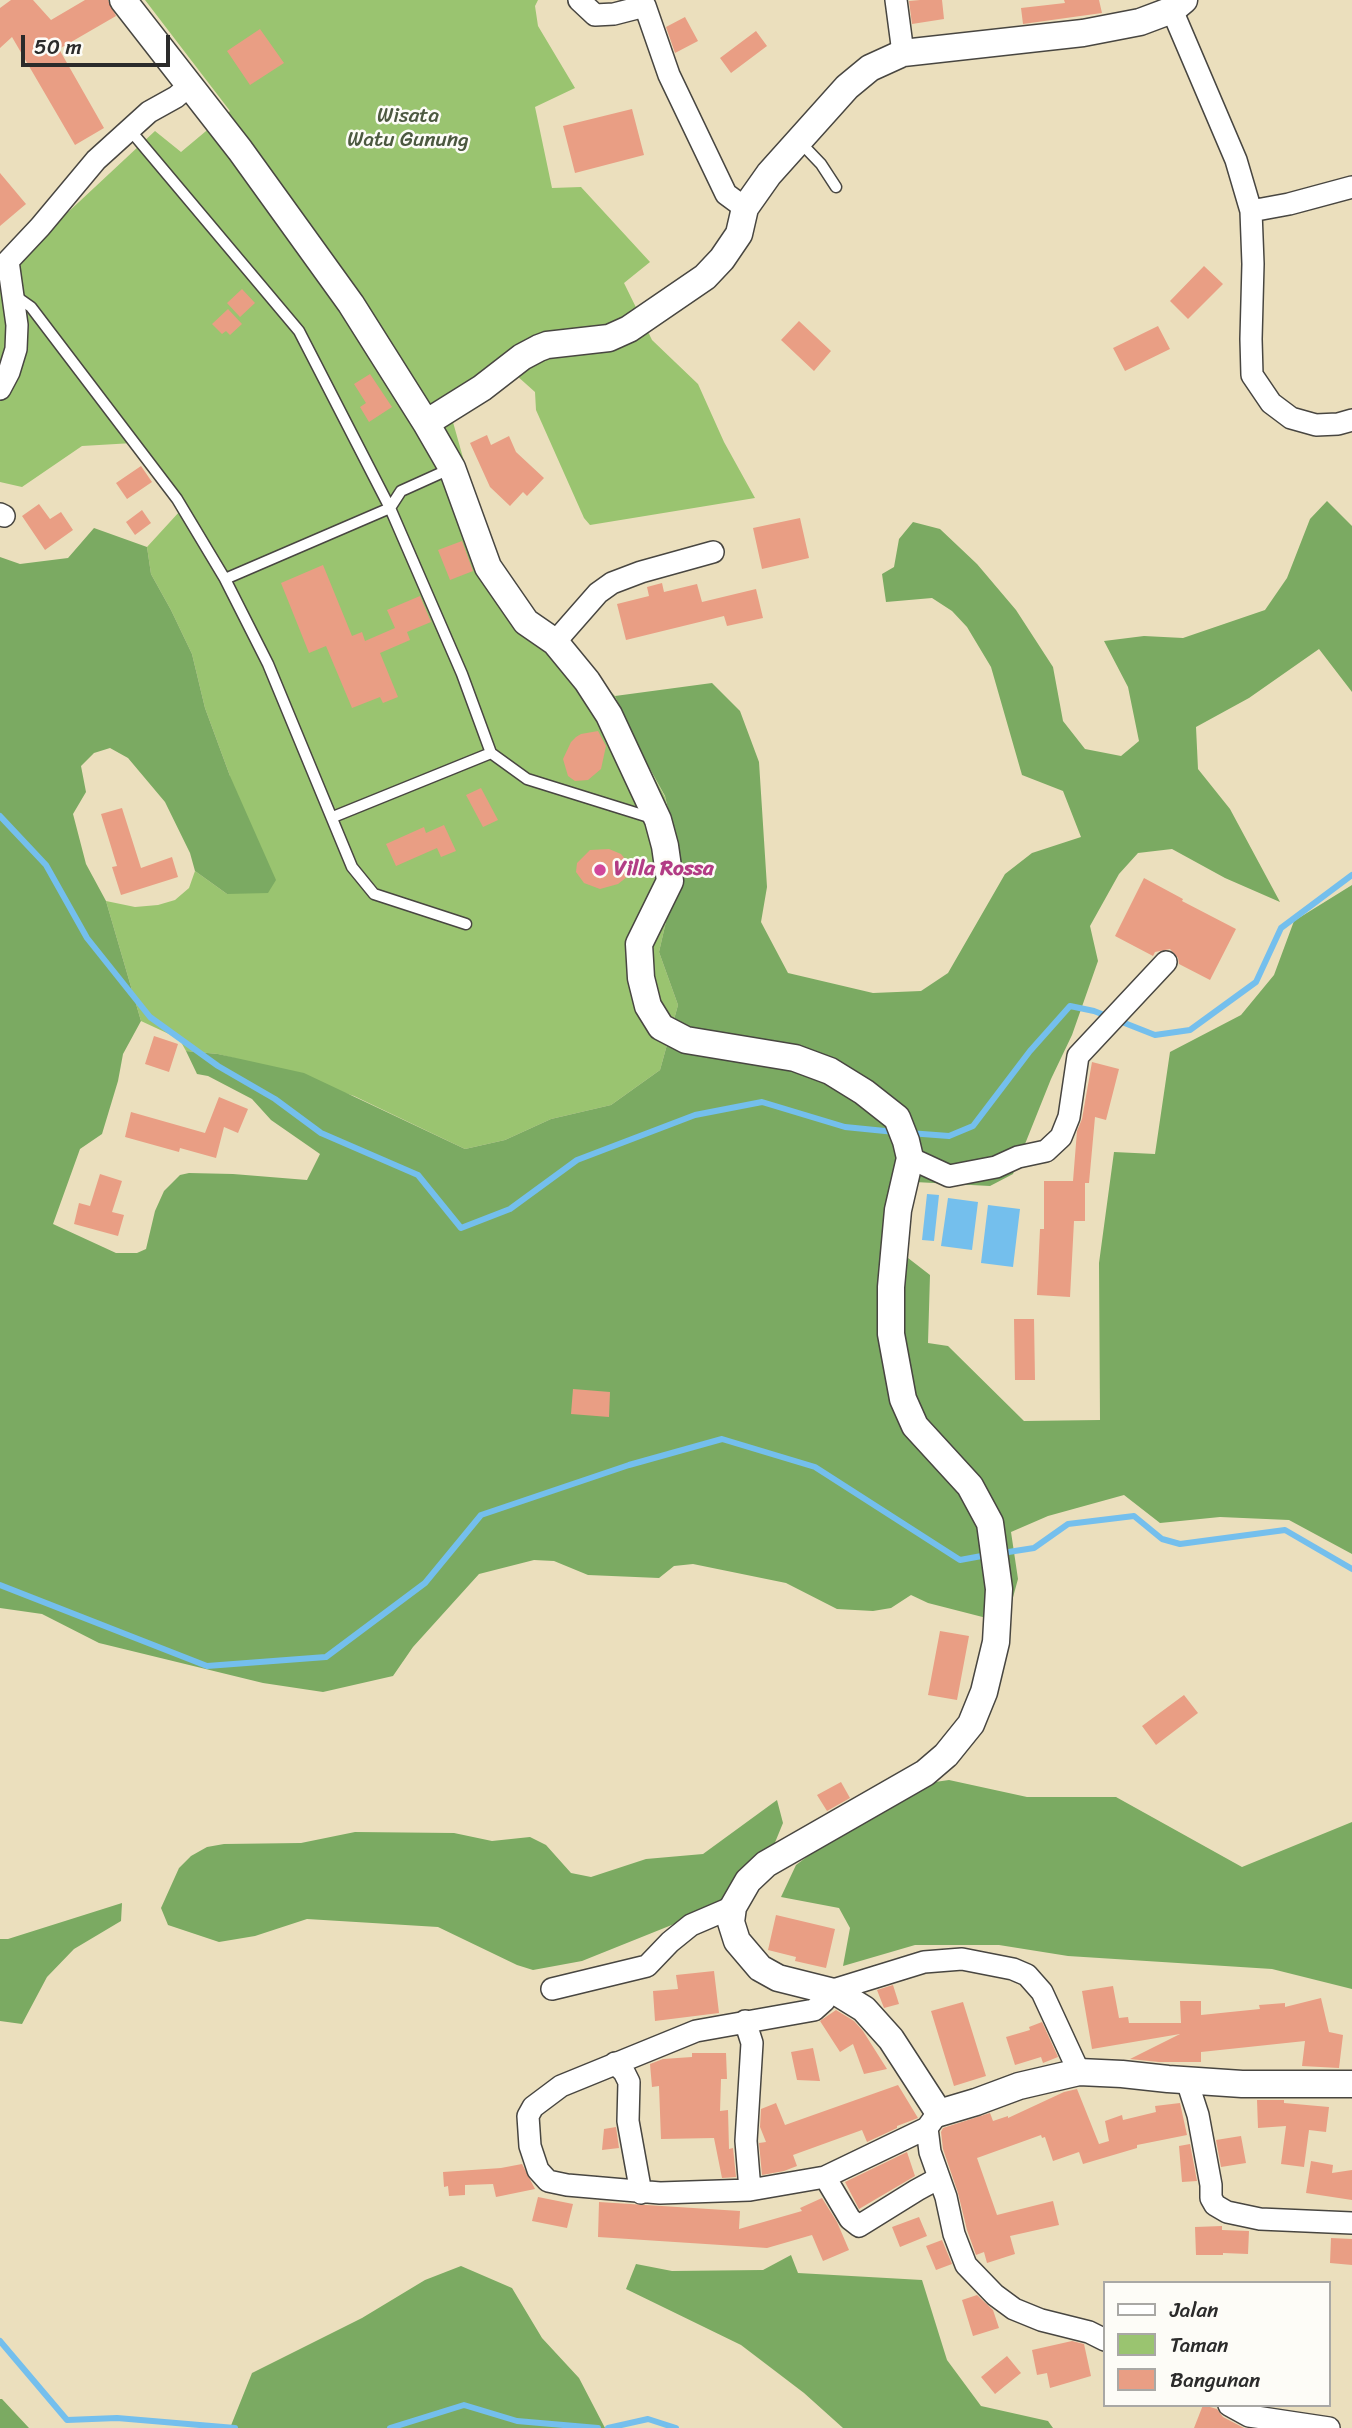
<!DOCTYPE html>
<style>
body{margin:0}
#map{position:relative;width:1352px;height:2428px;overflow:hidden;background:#ebdfbd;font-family:Sriracha,sans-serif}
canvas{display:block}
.legend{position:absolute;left:1103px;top:2281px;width:228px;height:126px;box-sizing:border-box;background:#fdfcf7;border:2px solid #a9a8a5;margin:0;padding:9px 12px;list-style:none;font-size:21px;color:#2b2b2b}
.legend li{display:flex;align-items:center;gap:14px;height:35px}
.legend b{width:35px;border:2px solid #a9a8a5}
.scale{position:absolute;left:21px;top:35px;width:149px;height:32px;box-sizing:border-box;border:4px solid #2b2b2b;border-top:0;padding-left:9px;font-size:21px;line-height:24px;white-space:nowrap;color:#2b2b2b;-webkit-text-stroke:5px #fdfcf7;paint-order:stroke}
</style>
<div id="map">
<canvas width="1352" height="2428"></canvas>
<ul class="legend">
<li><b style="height:9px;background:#fff"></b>Jalan</li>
<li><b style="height:19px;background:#9ac470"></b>Taman</li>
<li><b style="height:19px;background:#e99e84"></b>Bangunan</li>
</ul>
<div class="scale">50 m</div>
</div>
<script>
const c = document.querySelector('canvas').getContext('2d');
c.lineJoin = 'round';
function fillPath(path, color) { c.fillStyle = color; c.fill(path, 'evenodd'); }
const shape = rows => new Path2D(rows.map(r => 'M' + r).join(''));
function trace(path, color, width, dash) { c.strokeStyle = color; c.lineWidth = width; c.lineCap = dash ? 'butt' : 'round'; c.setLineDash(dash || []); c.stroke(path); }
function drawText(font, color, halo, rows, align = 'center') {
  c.font = font + ' Sriracha,sans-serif'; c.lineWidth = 5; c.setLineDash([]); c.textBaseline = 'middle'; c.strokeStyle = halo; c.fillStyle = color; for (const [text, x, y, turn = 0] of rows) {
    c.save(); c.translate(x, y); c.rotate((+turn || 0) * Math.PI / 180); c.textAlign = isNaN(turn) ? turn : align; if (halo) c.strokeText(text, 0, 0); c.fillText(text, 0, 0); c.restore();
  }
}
const green = shape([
 [145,0,538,0,535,6,538,26,575,88,535,107,552,188,581,187,650,262,624,283,652,340,698,384,724,442,755,498,590,525,584,518,536,410,535,392,516,375,451,415,476,504,515,596,615,696,634,740,665,797,672,826,676,878,659,952,678,1005,660,1070,611,1105,551,1119,505,1140,465,1149,354,1096,253,1063,218,1054,186,1051,181,1042,169,1034,141,1021,106,901,135,907,158,905,175,900,189,888,195,871,227,894,230,776,205,708,192,654,171,610,151,574,147,547,180,511,133,443,82,446,22,487,0,482,0,262,27,255,65,215,155,131,181,152,230,111]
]);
const forest = shape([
 [1327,501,1352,526,1352,692,1319,649,1249,698,1196,727,1198,769,1230,809,1280,902,1225,878,1172,849,1138,853,1119,874,1090,926,1098,961,1072,1035,1051,1079,1013,1174,990,1186,915,1182,899,1251,930,1275,928,1343,948,1346,1024,1421,1100,1420,1099,1263,1114,1152,1155,1154,1170,1052,1241,1015,1274,975,1294,921,1352,885,1352,1554,1289,1520,1220,1517,1160,1523,1124,1495,1048,1516,1011,1532,1018,1579,1006,1623,928,1603,911,1595,891,1608,873,1611,837,1609,786,1583,693,1564,674,1566,659,1578,588,1575,554,1561,534,1560,479,1574,413,1647,393,1676,323,1692,263,1683,99,1643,42,1614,0,1608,0,557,20,564,68,558,94,528,147,547,151,574,171,610,192,654,205,708,230,776,276,880,268,893,227,894,195,871,190,853,165,802,128,758,110,748,94,753,81,766,86,792,73,814,86,864,106,901,141,1021,123,1054,118,1081,102,1134,80,1149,53,1224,116,1253,137,1253,146,1249,155,1211,164,1191,180,1175,189,1173,233,1174,307,1180,320,1154,271,1120,252,1099,208,1076,197,1074,186,1051,218,1054,304,1073,465,1149,505,1140,551,1119,611,1105,660,1070,678,1005,659,952,676,878,672,826,665,796,634,740,615,696,712,683,740,711,759,762,767,887,761,922,788,973,873,993,921,991,948,973,1005,874,1032,853,1081,837,1063,791,1022,775,991,667,967,627,952,611,932,598,886,602,882,574,894,567,899,539,913,522,940,529,977,564,1016,610,1053,667,1063,721,1085,749,1121,756,1139,741,1128,687,1104,641,1144,636,1183,638,1265,610,1287,578,1310,519],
 [949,1780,1027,1797,1116,1797,1242,1867,1352,1822,1352,1989,1272,1969,1068,1956,999,1945,915,1945,843,1966,850,1928,839,1908,781,1897,796,1865,900,1787],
 [777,1800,783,1823,767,1862,739,1898,582,1961,533,1970,517,1965,438,1927,307,1919,255,1936,219,1942,168,1925,161,1908,179,1868,191,1856,207,1847,224,1844,301,1843,355,1832,454,1833,492,1841,530,1837,546,1845,571,1873,591,1877,646,1859,703,1854],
 [122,1903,121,1921,74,1949,47,1977,22,2024,0,2021,0,1939,8,1939],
 [791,2255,798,2273,922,2280,947,2360,981,2406,1048,2421,1053,2428,843,2428,804,2393,741,2345,626,2289,636,2264,672,2271,763,2270],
 [461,2266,512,2288,542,2338,579,2378,605,2428,230,2428,252,2373,362,2318,425,2280],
 [0,2399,2,2399,29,2428,0,2428]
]);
const water = shape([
 [927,1194,939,1195,934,1241,922,1240],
 [948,1198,978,1202,972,1250,941,1246],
 [988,1205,1020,1209,1013,1267,981,1263]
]);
const stream = shape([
 [0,816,46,865,87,938,150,1017,218,1066,275,1099,321,1133,418,1175,461,1228,510,1209,577,1160,695,1115,762,1102,845,1127,895,1132],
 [909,1133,949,1136,973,1126,1030,1051,1070,1006,1094,1011,1155,1035,1190,1030,1256,982,1281,928,1352,875],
 [1002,1553,1034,1548,1068,1524,1134,1516,1162,1539,1180,1544,1285,1530,1352,1569],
 [0,1585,207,1666,326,1657,425,1583,481,1515,629,1465,722,1439,815,1467,960,1560,987,1555],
 [0,2341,67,2420,117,2418,235,2428],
 [390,2428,464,2405,517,2421,598,2428],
 [608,2428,648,2419,676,2428]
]);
const building = shape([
 [11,0,33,0,51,20,85,0,108,0,116,16,59,49,104,128,75,145,12,37,0,48,0,8],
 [920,0,942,0,944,19,912,24,909,1],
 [1064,0,1099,0,1102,13,1023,24,1021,8,1065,3],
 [685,17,698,41,675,53,666,27],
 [260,29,284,63,250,85,227,51],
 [756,31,767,46,731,73,720,58],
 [632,109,644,155,575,173,563,126],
 [0,173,26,204,0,226],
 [1204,266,1223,284,1188,319,1170,301],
 [242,289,255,303,240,317,227,303],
 [228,309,242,324,230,335,226,331,222,334,212,324],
 [799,321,831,351,814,371,781,340],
 [1158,326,1170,349,1125,371,1113,348],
 [370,374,392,407,369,422,360,407,366,403,354,384],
 [487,435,491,445,509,436,516,452,544,478,527,496,523,492,510,506,490,487,470,443],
 [141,466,152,482,127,499,116,483],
 [39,504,50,519,61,512,73,530,45,550,22,516],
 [142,510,151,523,135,535,126,522],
 [800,518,809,558,762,569,753,528],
 [462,541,473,571,450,580,438,550],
 [323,565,352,636,362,632,365,641,395,628,387,610,420,596,431,622,407,632,410,640,380,653,398,697,383,703,380,697,352,708,326,646,309,653,281,583],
 [662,583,664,592,697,584,702,602,756,589,763,618,727,626,724,616,626,640,617,604,649,596,647,587],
 [598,731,606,746,601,769,588,780,575,781,568,776,563,759,571,742,576,737,581,734],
 [481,788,498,820,483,827,466,795],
 [122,808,141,868,172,857,178,877,121,895,112,867,117,866,101,814],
 [444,825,456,851,441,857,437,848,396,866,386,844,424,827,426,833],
 [609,849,621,854,626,860,631,869,627,877,618,884,600,889,584,883,576,872,577,863,590,850],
 [1144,878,1183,899,1182,901,1236,929,1210,980,1179,964,1178,958,1170,949,1155,952,1153,956,1115,936],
 [154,1036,178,1044,169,1072,145,1064],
 [1092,1062,1119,1069,1106,1120,1095,1117,1089,1183,1085,1183,1085,1221,1074,1221,1070,1297,1037,1295,1040,1229,1044,1229,1044,1181,1073,1181,1077,1131,1082,1119],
 [219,1097,248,1109,238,1133,224,1127,216,1158,180,1148,179,1152,125,1137,131,1112,205,1133],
 [100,1174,122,1181,112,1212,124,1215,118,1236,74,1224,79,1203,90,1206],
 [1014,1319,1034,1319,1035,1380,1015,1380],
 [573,1389,610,1392,609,1417,571,1414],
 [940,1631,969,1636,957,1700,928,1695],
 [1184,1695,1198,1713,1156,1745,1142,1726],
 [841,1782,850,1798,827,1811,817,1795],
 [776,1915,835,1929,826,1968,795,1961,796,1957,768,1950],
 [714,1971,719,2013,655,2021,653,1991,678,1989,676,1975],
 [893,1985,899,2004,884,2008,877,1990],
 [1113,1986,1119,2018,1128,2017,1129,2023,1181,2023,1180,2001,1201,2001,1201,2015,1260,2009,1259,2005,1285,2003,1285,2007,1321,1998,1329,2032,1343,2035,1339,2068,1302,2066,1305,2041,1201,2052,1201,2062,1159,2062,1130,2059,1180,2034,1092,2049,1082,1991],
 [963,2002,986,2076,954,2086,931,2011],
 [836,2010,854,2021,863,2031,887,2069,864,2074,853,2044,840,2052,820,2021],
 [1042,2022,1058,2057,1043,2063,1041,2057,1015,2065,1006,2037,1030,2030,1029,2027],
 [813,2048,820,2081,797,2080,791,2052],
 [692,2053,726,2053,727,2079,721,2079,720,2111,728,2110,729,2149,733,2148,736,2177,722,2178,714,2138,661,2139,659,2086,652,2087,650,2064,663,2059,692,2057],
 [898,2085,918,2118,897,2126,897,2128,867,2142,862,2130,793,2155,797,2166,784,2171,762,2175,759,2143,766,2142,760,2127,761,2109,776,2103,785,2125],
 [1077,2089,1099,2144,1109,2141,1105,2121,1122,2115,1123,2120,1156,2112,1155,2106,1180,2103,1187,2135,1137,2145,1137,2148,1083,2164,1079,2152,1053,2161,1045,2137,1042,2138,1041,2135,977,2158,997,2215,1053,2201,1059,2225,1010,2236,1015,2254,987,2263,984,2252,976,2255,967,2230,958,2193,943,2149,941,2132,943,2128,990,2113,993,2121,1008,2116,1008,2118,1064,2092],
 [1257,2100,1284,2100,1284,2103,1329,2107,1326,2132,1309,2130,1304,2167,1281,2164,1286,2126,1258,2128],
 [616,2127,619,2148,602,2150,604,2129],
 [1241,2136,1246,2163,1221,2167,1216,2140],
 [1190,2144,1197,2181,1182,2182,1179,2146],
 [907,2152,915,2176,859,2209,845,2182],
 [1311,2161,1333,2165,1332,2173,1352,2170,1352,2200,1306,2193],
 [522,2164,535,2189,496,2197,493,2184,465,2185,465,2195,449,2196,448,2186,444,2187,443,2172,501,2168],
 [538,2197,573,2204,567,2228,532,2221],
 [822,2198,837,2222,849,2250,823,2261,812,2235,767,2248,598,2237,599,2202,740,2211,739,2229,802,2211,800,2208],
 [919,2217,927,2236,900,2247,892,2227],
 [1222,2226,1222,2230,1249,2231,1248,2254,1223,2253,1223,2255,1196,2255,1195,2227],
 [1331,2238,1352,2239,1352,2265,1330,2263],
 [942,2240,952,2264,936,2270,926,2246],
 [977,2295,993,2310,999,2328,973,2336,962,2300],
 [1072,2341,1084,2344,1091,2376,1050,2388,1047,2373,1037,2375,1032,2350],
 [1007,2356,1021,2373,995,2394,981,2377],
 [1203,2405,1217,2409,1223,2417,1244,2428,1194,2428]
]);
const service = shape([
 [130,130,299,331,390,508,462,674,491,753,527,779,652,818],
 [799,141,821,164,836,187],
 [14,295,31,307,177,499,225,579,268,664,352,867,374,894,466,924],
 [225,579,390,508,401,491,452,468],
 [333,817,491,753]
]);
const minor = shape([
 [579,0,595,15,614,14,645,6,669,75,726,194,745,208],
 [896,0,903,53],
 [1172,10,1236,160,1251,211,1253,264,1251,339,1252,375,1271,403,1291,418,1316,425,1338,424,1352,420],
 [1251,211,1289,204,1352,187],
 [0,389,9,372,16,349,17,325,8,261,40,227,96,160,149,112,176,97,190,85],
 [0,514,4,516],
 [555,642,598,593,612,583,641,572,713,552],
 [910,1158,949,1176,996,1167,1018,1157,1046,1151,1061,1137,1069,1117,1078,1056,1166,962],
 [552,1989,647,1966,670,1942,691,1925,733,1907],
 [745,2021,752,2043,746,2141,750,2190],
 [615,2063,624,2072,629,2082,628,2121,641,2193],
 [1187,2081,1198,2115,1211,2185,1211,2198,1215,2205,1227,2212,1260,2219,1352,2223],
 [935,2117,927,2128,930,2152,946,2197,954,2234,966,2265,995,2295,1014,2309,1041,2320,1089,2332,1105,2340],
 [927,2128,825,2177,750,2190,660,2193,567,2185,548,2181,538,2170,530,2146,528,2116,533,2107,561,2086,696,2031,814,2010,824,2001,830,1991,924,1962,962,1959,1013,1969,1027,1975,1042,1992,1079,2072],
 [825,2177,850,2219,859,2226,917,2190,939,2178],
 [1229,2405,1249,2416,1329,2428]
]);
const tertiary = shape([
 [123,0,240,150,351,304,426,423,452,468,488,567,526,622,555,642,587,681,609,715,658,820,665,846,670,881,639,944,641,978,648,1006,661,1027,686,1040,795,1058,830,1071,864,1092,897,1118,906,1141,910,1158,898,1210,891,1287,891,1334,903,1399,915,1426,970,1486,990,1523,999,1589,996,1642,984,1692,971,1724,946,1755,925,1773,766,1864,748,1881,733,1907,731,1922,737,1941,760,1968,778,1978,838,1993,864,2009,891,2039,939,2113,976,2102,1019,2086,1079,2072,1122,2074,1168,2079,1242,2084,1352,2084],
 [426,423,482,388,522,357,539,348,547,345,609,338,629,329,705,277,722,259,739,234,745,208,769,174,847,87,870,68,903,53,1083,33,1140,22,1172,10,1184,0]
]);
const markers = [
 [600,870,7,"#d1479c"]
];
const parkNames = [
 ["Wisata",408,117],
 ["Watu Gunung",408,141]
];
const hotelNames = [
 ["Villa Rossa",614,870]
];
fillPath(green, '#9ac470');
fillPath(forest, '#7baa62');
fillPath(water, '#74bfed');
trace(stream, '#74bfed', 6);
fillPath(building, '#e99e84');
trace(service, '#484641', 13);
trace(minor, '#484641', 24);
trace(tertiary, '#484641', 29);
trace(service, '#fff', 10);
trace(minor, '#fff', 21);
trace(tertiary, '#fff', 26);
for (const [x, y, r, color] of markers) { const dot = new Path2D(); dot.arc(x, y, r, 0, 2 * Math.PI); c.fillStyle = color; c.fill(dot); trace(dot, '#fdfcf7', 2.5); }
drawText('21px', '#4c5940', '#fdfcf7', parkNames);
drawText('bold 21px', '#b23c85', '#fdfcf7', hotelNames, 'left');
</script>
